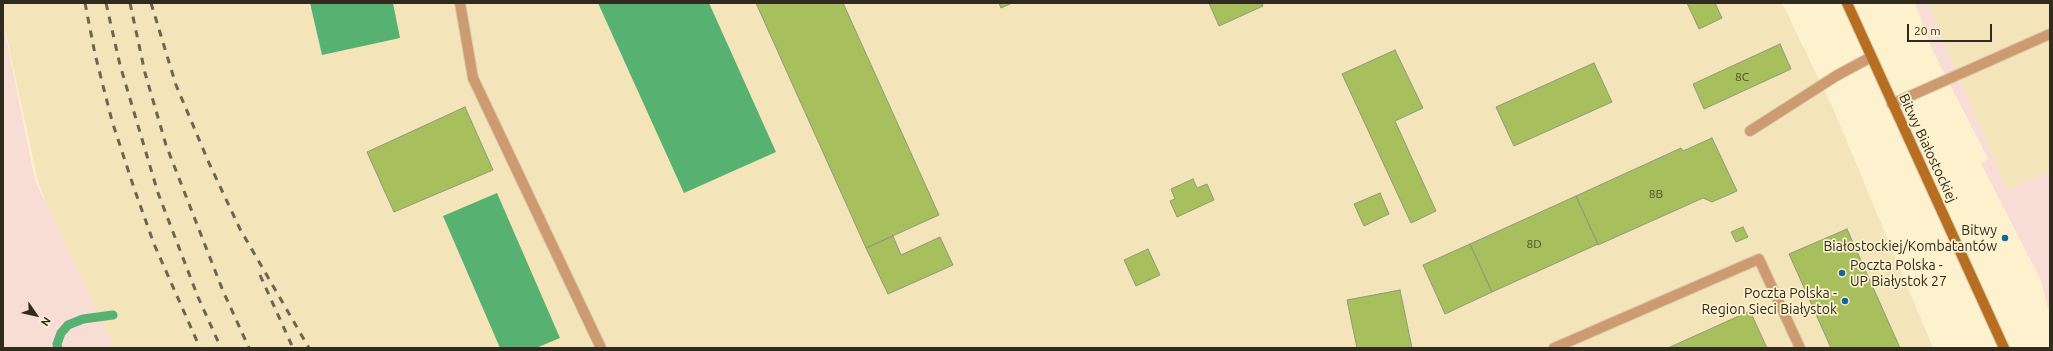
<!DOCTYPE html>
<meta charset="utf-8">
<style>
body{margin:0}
#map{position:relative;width:2053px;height:351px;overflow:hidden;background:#fdf1ce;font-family:Ubuntu,sans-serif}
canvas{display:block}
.frame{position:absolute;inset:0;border:4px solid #302b1e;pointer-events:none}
.north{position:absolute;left:16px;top:295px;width:40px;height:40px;-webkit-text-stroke:3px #fdf1ce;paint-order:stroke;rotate:124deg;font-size:11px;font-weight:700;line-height:16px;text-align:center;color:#302b1e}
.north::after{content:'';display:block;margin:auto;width:14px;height:18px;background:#302b1e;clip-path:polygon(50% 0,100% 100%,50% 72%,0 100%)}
.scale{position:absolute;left:1907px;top:24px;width:85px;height:18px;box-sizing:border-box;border:2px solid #302b1e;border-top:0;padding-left:5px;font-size:12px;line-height:14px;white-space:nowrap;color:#302b1e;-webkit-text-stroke:3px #fdf1ce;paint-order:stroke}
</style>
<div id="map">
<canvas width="2053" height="351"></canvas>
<div class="frame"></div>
<div class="north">N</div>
<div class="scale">20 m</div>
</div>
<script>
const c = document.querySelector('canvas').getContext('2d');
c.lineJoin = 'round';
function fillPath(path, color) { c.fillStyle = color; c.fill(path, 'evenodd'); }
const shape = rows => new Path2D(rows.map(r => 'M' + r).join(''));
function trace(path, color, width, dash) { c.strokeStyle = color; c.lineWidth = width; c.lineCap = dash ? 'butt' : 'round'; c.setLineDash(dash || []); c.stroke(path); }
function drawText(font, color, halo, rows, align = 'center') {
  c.font = font + ' Ubuntu,sans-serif'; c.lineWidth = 3.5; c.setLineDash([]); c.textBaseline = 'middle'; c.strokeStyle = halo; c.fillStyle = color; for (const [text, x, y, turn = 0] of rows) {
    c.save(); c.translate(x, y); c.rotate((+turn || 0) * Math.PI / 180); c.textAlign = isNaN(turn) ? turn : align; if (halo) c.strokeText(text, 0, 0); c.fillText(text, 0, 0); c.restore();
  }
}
const built = shape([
 [3,3,1782,3,1832,106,1933,348,52,348,67,257,38,182,3,20],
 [1928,3,2050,3,2050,171,2007,190]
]);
const green = shape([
 [1915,3,1928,3,2007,190,2050,171,2050,308,2048,308,2041,281,1981,163,1988,159,1932,49],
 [3,22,35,180,114,348,3,348]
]);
const water = shape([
 [310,3,393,3,400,38,322,55],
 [598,3,709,3,776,152,684,193],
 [497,193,560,338,536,348,500,348,443,216]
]);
const stream = shape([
 [58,348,57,344,61,333,68,325,83,319,113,315]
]);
const building = shape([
 [756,3,843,3,939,215,866,248,756,3],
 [999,3,1012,3,1001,8,999,3],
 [1209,3,1262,3,1263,6,1219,26,1209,3],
 [1687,3,1715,3,1722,18,1699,29,1687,3],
 [1780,44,1791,69,1704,109,1693,84,1780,44],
 [1395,50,1423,108,1395,121,1436,211,1411,223,1342,74,1395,50],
 [1594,63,1612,102,1514,146,1496,107,1594,63],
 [465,107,493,170,394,212,367,152,465,107],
 [1712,138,1737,191,1712,202,1703,198,1598,245,1576,196,1681,148,1683,151,1712,138],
 [1193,179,1197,188,1207,184,1214,200,1177,217,1170,201,1175,199,1171,189,1193,179],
 [1380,193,1389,214,1364,226,1354,204,1380,193],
 [1576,196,1598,244,1492,292,1470,244,1576,196],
 [1743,227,1748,237,1736,242,1731,232,1743,227],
 [1847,229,1900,348,1831,348,1789,254,1847,229],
 [893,236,901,255,940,237,953,265,888,294,866,248,893,236],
 [1470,244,1492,292,1445,314,1423,265,1470,244],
 [1148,249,1160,275,1136,286,1124,260,1148,249],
 [1400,290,1412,348,1357,348,1347,300,1400,290],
 [1750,311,1767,348,1668,348,1750,311]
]);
const lane = shape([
 [460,3,473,78,601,348],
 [1892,104,2050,34],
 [1750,131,1836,76,1871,57],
 [1554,348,1759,259,1800,348]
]);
const secondary = shape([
 [1847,3,2004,348]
]);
const rail = shape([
 [85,3,95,54,112,121,134,188,154,244,200,348],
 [106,3,120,65,158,193,198,297,221,348],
 [130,3,145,73,166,145,223,291,249,348],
 [151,3,176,85,209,163,240,229,309,348],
 [260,275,293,348]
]);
const markers = [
 [2005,238,4,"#146899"],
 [1842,273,4,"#146899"],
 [1845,301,4,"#146899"]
];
const numberNames = [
 ["8C",1742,77],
 ["8B",1656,194],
 ["8D",1534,244]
];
const streetNames = [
 ["Bitwy Białostockiej",1928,148,65]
];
const poiNames = [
 ["Bitwy",1997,230],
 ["Białostockiej/Kombatantów",1997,246],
 ["Poczta Polska -",1850,265,"left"],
 ["UP Białystok 27",1850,281,"left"],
 ["Poczta Polska -",1837,293],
 ["Region Sieci Białystok",1837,309]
];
fillPath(built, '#f3e4ba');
fillPath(green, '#f8dcd6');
fillPath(water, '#57b271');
trace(stream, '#57b271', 9);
fillPath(building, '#a7bf5c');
trace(building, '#919b7a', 1);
trace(lane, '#d8cdae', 12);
trace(secondary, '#d8cdae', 12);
trace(lane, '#ce9a6f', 10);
trace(secondary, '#b86e20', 10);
trace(rail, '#6c6552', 3, [7, 7]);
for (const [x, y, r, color] of markers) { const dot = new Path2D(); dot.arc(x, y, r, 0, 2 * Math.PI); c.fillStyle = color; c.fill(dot); trace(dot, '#fdf1ce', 1.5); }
drawText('12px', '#4e502e', null, numberNames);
drawText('14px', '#302b1e', '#fdf1ce', streetNames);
drawText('14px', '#302b1e', '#fdf1ce', poiNames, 'right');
</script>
